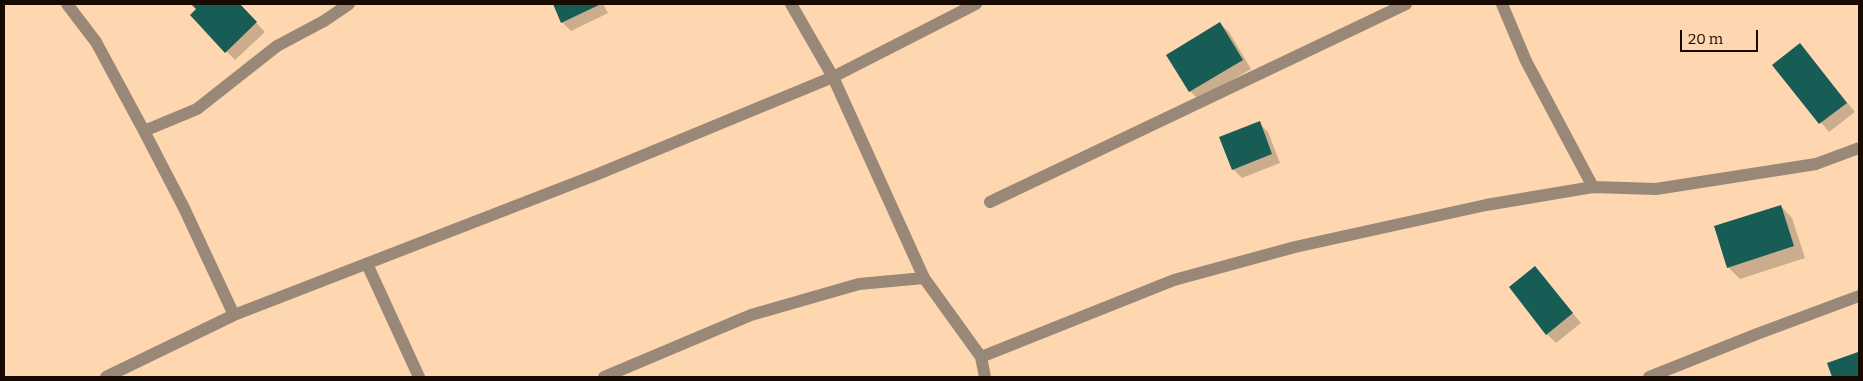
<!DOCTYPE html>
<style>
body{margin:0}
#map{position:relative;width:1863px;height:381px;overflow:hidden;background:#fed7b0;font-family:Bitter,serif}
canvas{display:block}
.frame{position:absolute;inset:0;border:5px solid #170b01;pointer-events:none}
.scale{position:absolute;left:1680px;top:30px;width:78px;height:22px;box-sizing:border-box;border:2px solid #170b01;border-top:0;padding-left:6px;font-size:15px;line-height:18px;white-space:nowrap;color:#170b01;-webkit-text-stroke:4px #fed7b0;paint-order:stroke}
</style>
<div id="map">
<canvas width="1863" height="381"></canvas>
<div class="frame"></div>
<div class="scale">20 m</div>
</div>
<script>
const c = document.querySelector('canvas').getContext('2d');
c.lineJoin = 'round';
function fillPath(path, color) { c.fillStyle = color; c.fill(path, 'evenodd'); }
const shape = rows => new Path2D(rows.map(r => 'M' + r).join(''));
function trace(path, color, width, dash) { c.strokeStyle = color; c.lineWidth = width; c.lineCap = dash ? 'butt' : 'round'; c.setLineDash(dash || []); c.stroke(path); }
const shadow = shape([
 [193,4,238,4,265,32,235,60,191,15,198,9],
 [554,4,603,4,608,13,571,31,562,22],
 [1220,24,1229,32,1251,69,1199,100,1190,91],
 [1800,45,1855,112,1829,132,1774,65],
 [1259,123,1268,132,1280,163,1242,178,1233,169],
 [1781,206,1792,218,1805,258,1740,279,1728,267],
 [1535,268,1581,323,1556,343,1547,334],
 [1858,353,1859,377,1834,377,1829,364]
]);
const building = shape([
 [191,4,240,4,257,22,225,53,190,15,196,9],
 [553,4,601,4,561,23],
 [1220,22,1243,60,1189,92,1166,55],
 [1800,43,1847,103,1819,124,1772,65],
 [1260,121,1272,154,1232,170,1219,137],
 [1781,205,1794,246,1727,268,1714,226],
 [1535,266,1573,313,1546,335,1509,287],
 [1858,352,1859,377,1832,377,1827,363]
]);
const minor = shape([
 [67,4,96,42,144,131,184,208,234,315],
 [791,4,833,77,924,278,981,357,985,377],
 [1502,4,1526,61,1593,187],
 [144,131,197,109,277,46,324,21,349,4],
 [990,202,1406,4],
 [367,264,419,377],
 [981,357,1174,280,1295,247,1486,205,1593,187,1656,189,1816,164,1859,148],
 [106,377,234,315,598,174,833,77,976,4],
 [604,377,751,315,859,284,924,278],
 [1649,377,1757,334,1859,296]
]);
fillPath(shadow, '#0003');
fillPath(building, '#185c56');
trace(minor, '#998878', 12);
</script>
